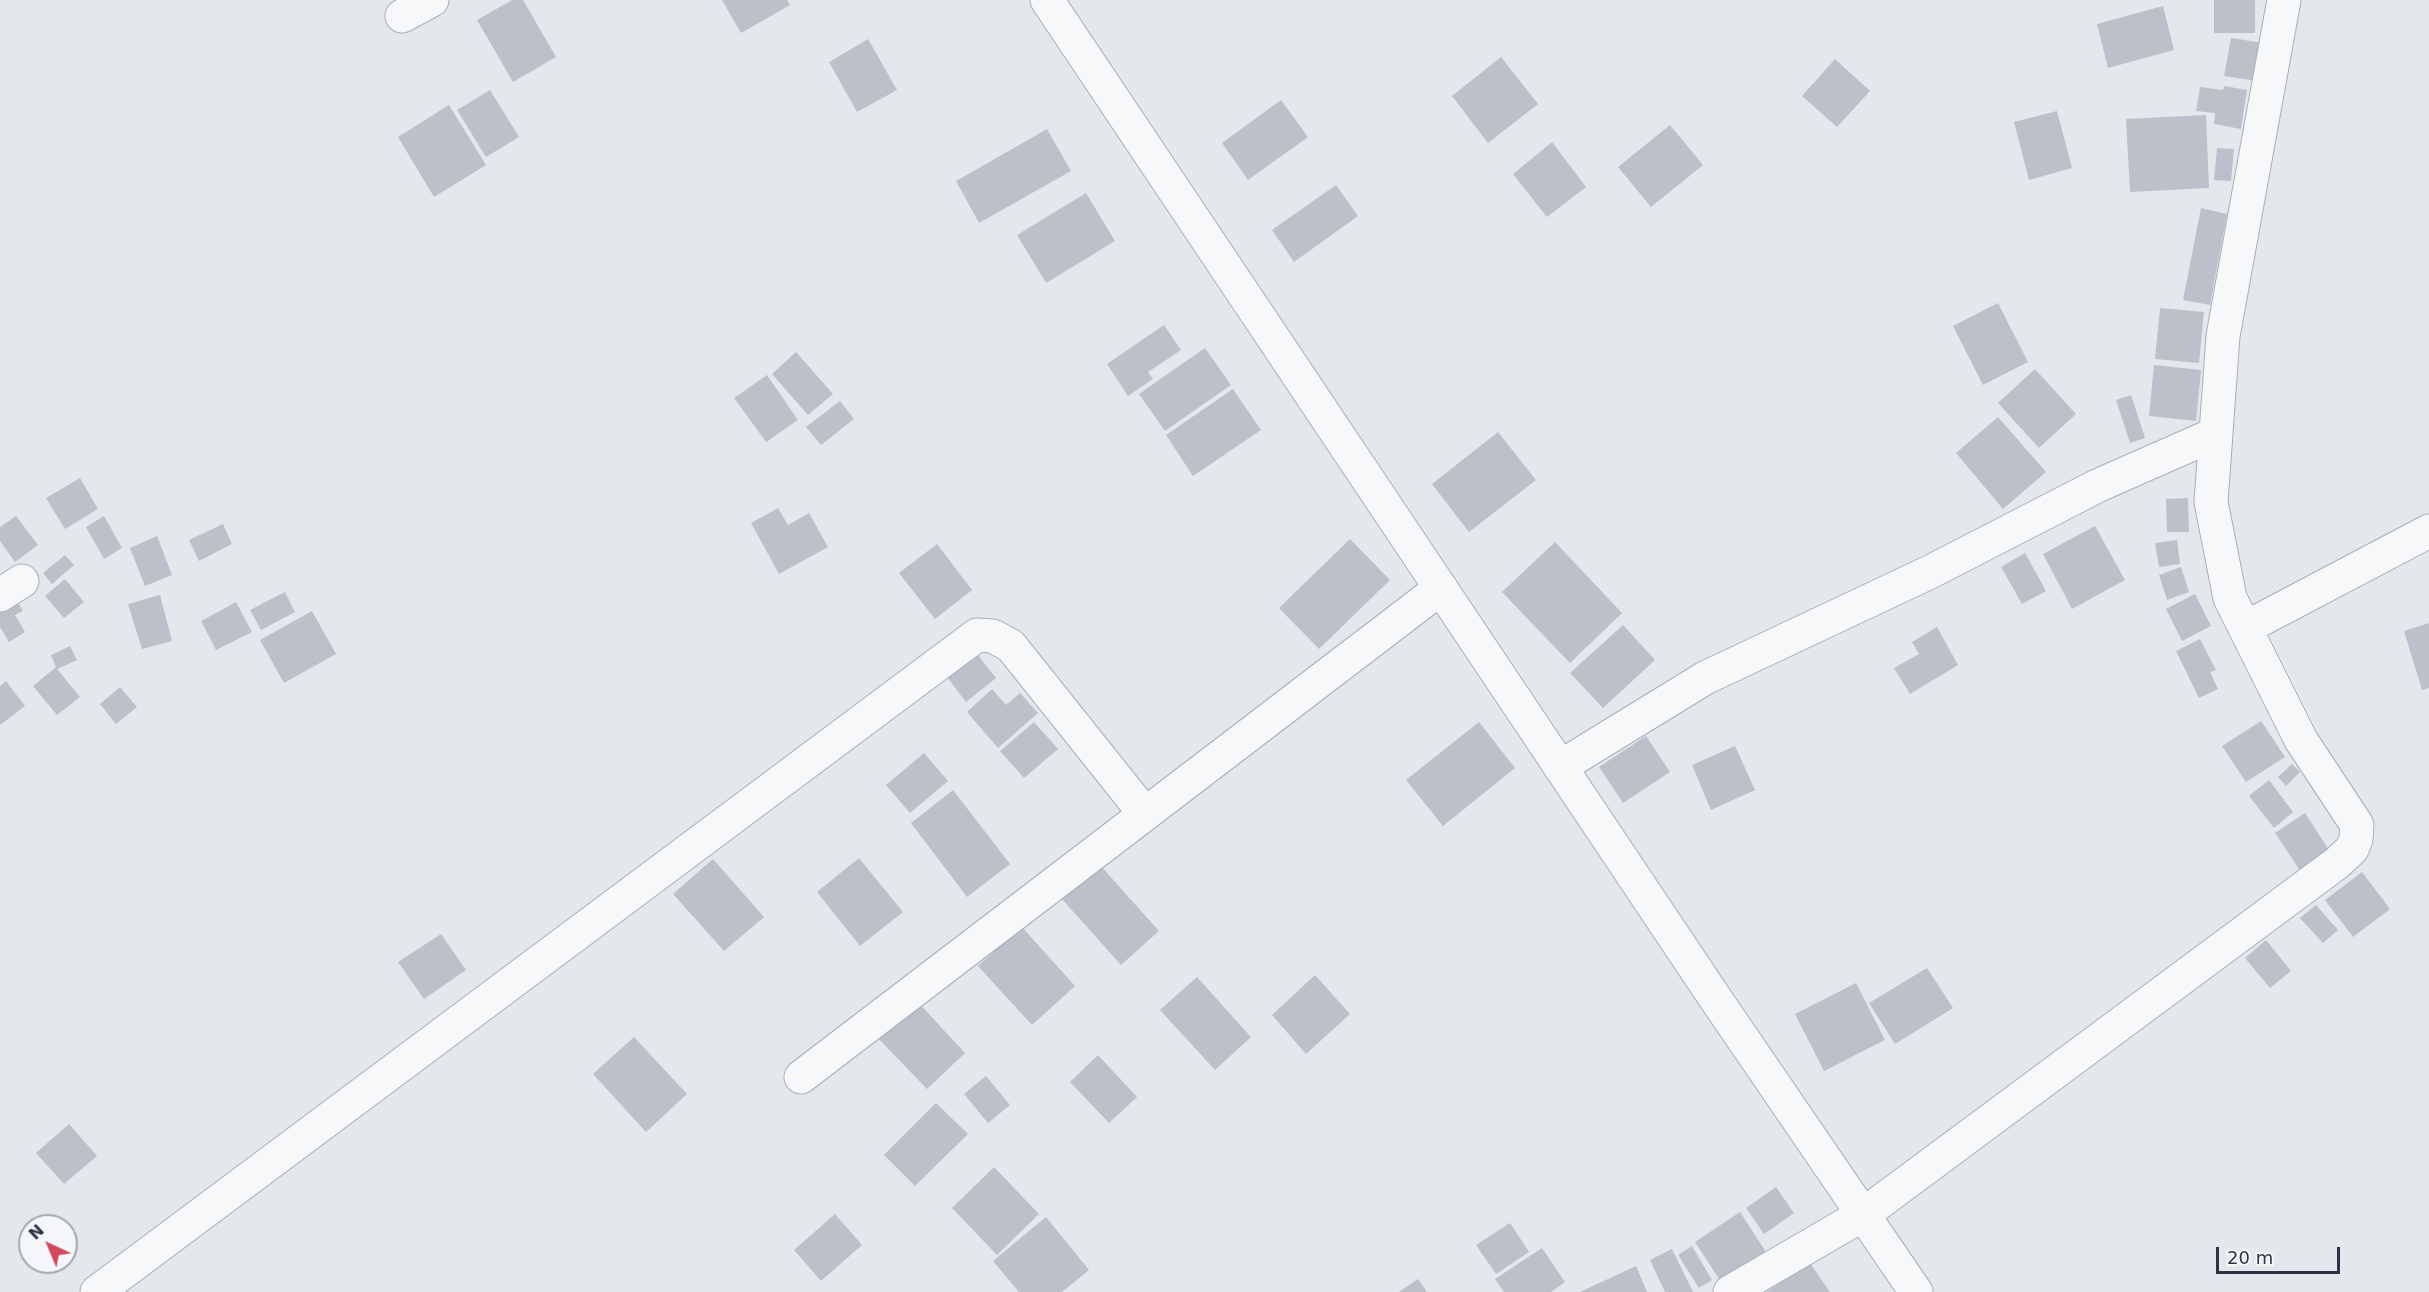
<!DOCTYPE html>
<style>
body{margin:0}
#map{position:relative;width:2429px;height:1292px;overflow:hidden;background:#e4e7ec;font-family:"DejaVu Sans",sans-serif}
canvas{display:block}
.north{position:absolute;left:18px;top:1214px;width:60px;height:60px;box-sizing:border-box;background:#f4f6f9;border:2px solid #a4a8b1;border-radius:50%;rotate:316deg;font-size:16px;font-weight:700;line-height:24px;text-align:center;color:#2b3445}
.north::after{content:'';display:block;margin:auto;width:21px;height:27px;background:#d1495b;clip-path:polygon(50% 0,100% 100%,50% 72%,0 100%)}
.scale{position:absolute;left:2216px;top:1247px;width:124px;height:27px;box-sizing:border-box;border:3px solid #2b3445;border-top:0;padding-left:8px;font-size:18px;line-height:21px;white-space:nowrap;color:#2b3445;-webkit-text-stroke:4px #f4f6f9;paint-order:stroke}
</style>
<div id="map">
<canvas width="2429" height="1292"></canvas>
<div class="north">N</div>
<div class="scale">20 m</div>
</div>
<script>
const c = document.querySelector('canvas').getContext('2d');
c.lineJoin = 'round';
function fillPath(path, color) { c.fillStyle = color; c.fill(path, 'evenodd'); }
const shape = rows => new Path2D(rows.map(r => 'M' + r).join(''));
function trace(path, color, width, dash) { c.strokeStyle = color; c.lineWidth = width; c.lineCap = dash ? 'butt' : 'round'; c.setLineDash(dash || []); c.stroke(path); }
const building = shape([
 [512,0,523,0,556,57,513,82,477,20],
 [722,0,787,0,790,5,741,33],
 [2214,0,2255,0,2255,33,2214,33],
 [2163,6,2174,50,2108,68,2097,24],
 [2231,38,2263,43,2257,81,2224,76],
 [868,39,897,90,857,112,829,62],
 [1501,57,1538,104,1488,143,1452,96],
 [1835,59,1870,91,1837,127,1802,96],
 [2224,86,2247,90,2241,129,2214,124,2215,113,2196,111,2200,87,2223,90],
 [490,90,519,137,486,157,457,110],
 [1281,100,1308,137,1248,180,1222,143],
 [449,105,486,165,434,197,398,137],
 [2057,111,2072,168,2029,180,2014,122],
 [2206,115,2209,188,2130,192,2126,119],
 [1670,125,1703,165,1651,207,1618,167],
 [1047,129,1071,171,979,223,956,181],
 [1552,142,1586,187,1547,217,1513,174],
 [2217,148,2234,149,2231,181,2214,180],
 [1336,185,1358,216,1294,262,1272,230],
 [1086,193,1115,241,1046,283,1017,235],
 [2201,208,2227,214,2210,305,2183,300],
 [1998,303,2028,362,1983,385,1953,326],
 [2160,308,2204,312,2199,363,2155,359],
 [1164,325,1181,350,1148,372,1153,379,1128,396,1107,364],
 [1205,348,1231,385,1165,431,1139,394],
 [796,352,833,394,808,415,772,374],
 [2154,365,2201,370,2196,421,2149,416],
 [2035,369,2076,414,2039,448,1998,403],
 [767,375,798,420,766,442,734,398],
 [1233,389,1261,430,1193,476,1166,435],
 [2131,395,2145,438,2130,443,2116,400],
 [840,401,854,419,821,445,806,427],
 [1998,417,2046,472,2003,509,1956,453],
 [1498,432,1536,480,1469,532,1432,484],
 [80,478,98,509,65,529,46,498],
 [2188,498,2189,532,2167,532,2166,499],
 [778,508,788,525,809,513,828,547,779,574,751,523],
 [16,516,38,545,15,562,0,541,0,527],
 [104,516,122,548,104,559,86,527],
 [223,524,232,544,199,561,189,540],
 [2095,526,2125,580,2072,609,2043,554],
 [157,536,172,575,145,586,130,548],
 [1350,539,1390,580,1319,649,1279,608],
 [2177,540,2180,564,2159,567,2155,543],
 [1555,542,1622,613,1570,663,1502,592],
 [937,544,972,590,935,619,899,573],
 [2025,553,2046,591,2022,604,2001,567],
 [65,555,74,565,52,584,43,573],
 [2181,567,2189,592,2167,600,2159,575],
 [65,579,84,602,64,618,45,596],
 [285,592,295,612,261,630,250,610],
 [2195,594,2211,626,2182,641,2166,609],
 [160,595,172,641,142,649,128,604],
 [16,599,23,611,15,615,25,632,9,642,0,627,0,609],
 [236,602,252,632,216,650,201,621],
 [312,611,336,654,284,683,260,640],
 [2429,623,2429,688,2422,690,2404,631],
 [1623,625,1655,660,1603,708,1570,673],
 [1937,627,1958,665,1910,694,1894,668,1919,654,1912,642],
 [2200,639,2216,670,2210,672,2218,689,2199,698,2176,651],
 [70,646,77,660,57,669,80,697,57,715,33,686,56,667,51,655],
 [971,646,996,678,966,702,941,669],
 [6,681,25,706,0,725,0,686],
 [120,687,137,707,116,724,100,704],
 [992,689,1006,705,1020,693,1038,713,998,748,967,712],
 [2261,721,2285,757,2246,782,2222,746],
 [1034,722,1058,749,1024,778,1000,751],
 [1479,722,1515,768,1443,826,1406,780],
 [1646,736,1670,772,1623,803,1599,767],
 [1735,746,1755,790,1711,810,1692,765],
 [924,753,948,781,910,813,886,785],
 [2292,764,2300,772,2286,786,2278,777],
 [2269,780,2293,812,2274,828,2249,796],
 [953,790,1010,864,967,897,911,823],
 [2305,813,2331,853,2301,872,2275,833],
 [859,858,903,912,860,946,817,892],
 [713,859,764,917,724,951,673,894],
 [1099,864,1159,931,1121,965,1061,898],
 [2362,872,2390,909,2353,937,2325,900],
 [2316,905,2338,930,2323,943,2300,918],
 [1021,926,1075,986,1032,1025,978,966],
 [441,934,466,970,424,999,398,962],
 [2266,940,2291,971,2270,988,2245,958],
 [1927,968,1953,1008,1895,1044,1869,1003],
 [1315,975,1350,1014,1306,1054,1272,1015],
 [1197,977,1251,1037,1215,1070,1160,1010],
 [1856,983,1885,1040,1824,1071,1795,1014],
 [915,999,965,1053,927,1089,876,1036],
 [634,1037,687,1094,646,1132,593,1074],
 [1098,1055,1137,1097,1109,1123,1070,1082],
 [986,1076,1010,1105,988,1123,964,1094],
 [936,1103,968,1134,915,1186,884,1155],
 [69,1124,97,1156,64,1184,36,1153],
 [994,1167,1039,1214,997,1255,952,1208],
 [1776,1187,1794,1213,1764,1234,1746,1208],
 [1740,1212,1766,1252,1721,1282,1695,1242],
 [835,1214,862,1245,821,1281,794,1250],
 [1046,1217,1089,1270,1062,1292,1019,1292,993,1261],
 [1510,1223,1529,1252,1496,1274,1476,1245],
 [1692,1246,1712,1280,1699,1288,1678,1255],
 [1542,1248,1565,1282,1551,1292,1504,1292,1495,1279],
 [1672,1249,1693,1292,1665,1292,1650,1260],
 [1810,1263,1830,1292,1766,1292],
 [1636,1266,1647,1292,1580,1292],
 [1418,1279,1427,1292,1399,1292]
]);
const minor = shape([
 [1047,0,1715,998,1916,1292],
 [402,16,432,0],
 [0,595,22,581],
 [2245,628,2429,531],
 [1560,767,1705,678,1930,572,2097,486,2215,434],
 [801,1077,1441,588],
 [97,1292,977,635,993,636,1011,646,1145,814],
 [1730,1292,1864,1214,2337,863,2352,849,2356,839,2357,825,2301,740,2230,598,2211,502,2223,336,2284,0]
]);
fillPath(building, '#bbc0ca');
trace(minor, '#a9aeb7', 35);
trace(minor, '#f7f8fa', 33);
</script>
